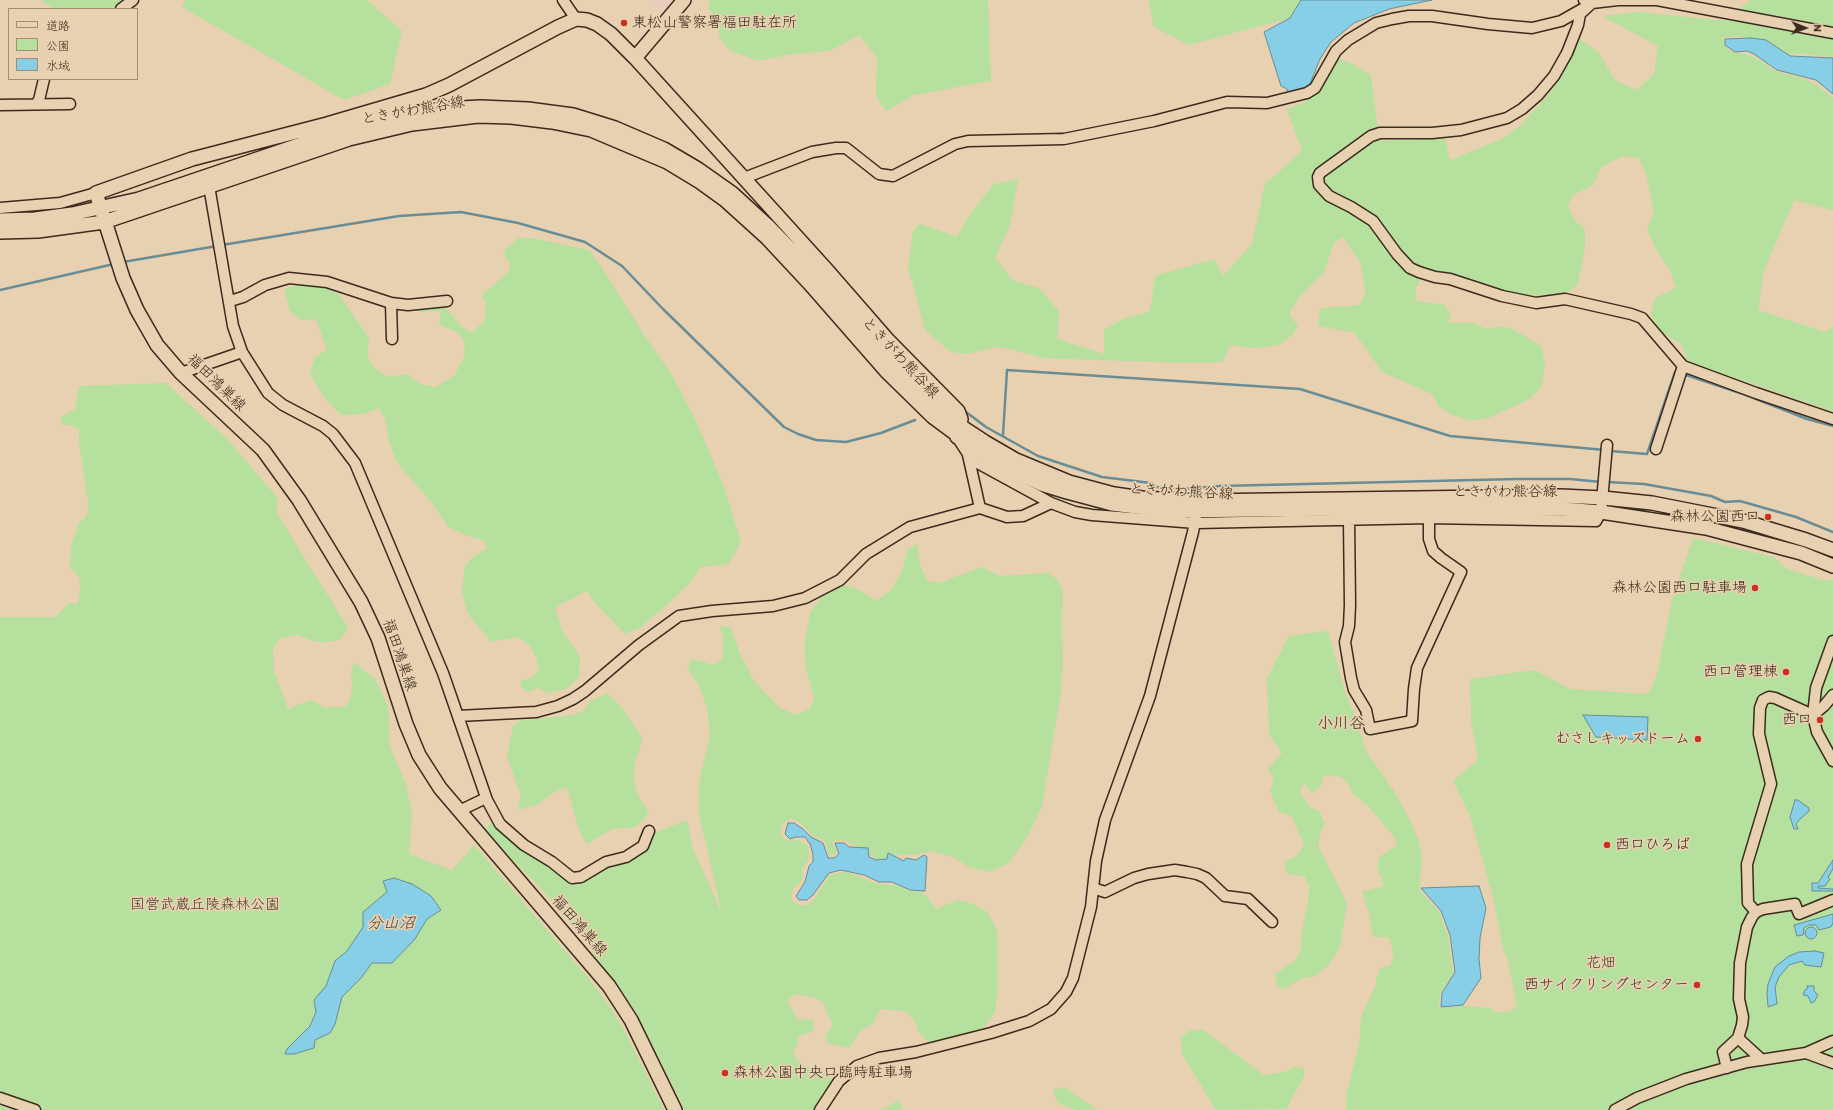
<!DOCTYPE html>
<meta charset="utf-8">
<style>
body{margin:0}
#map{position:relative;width:1833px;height:1110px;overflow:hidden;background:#e7d1b0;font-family:Itim,"Klee One",sans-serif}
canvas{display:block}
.legend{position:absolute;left:8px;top:8px;width:130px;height:72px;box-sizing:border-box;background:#e7d1b0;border:1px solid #a28e76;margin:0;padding:5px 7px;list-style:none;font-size:12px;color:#3b2a1e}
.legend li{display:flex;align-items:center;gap:8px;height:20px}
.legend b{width:20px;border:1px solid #a28e76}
.north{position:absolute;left:1785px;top:8px;width:40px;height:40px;-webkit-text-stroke:3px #e7d1b0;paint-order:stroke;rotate:91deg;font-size:11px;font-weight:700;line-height:16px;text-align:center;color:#3b2a1e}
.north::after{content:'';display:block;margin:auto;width:14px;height:18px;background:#3b2a1e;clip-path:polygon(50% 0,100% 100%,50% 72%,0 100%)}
</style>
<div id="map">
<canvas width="1833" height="1110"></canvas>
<ul class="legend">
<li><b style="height:5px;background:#e7d1b0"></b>道路</li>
<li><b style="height:11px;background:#b5e09d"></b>公園</li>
<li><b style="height:11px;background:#86cfe7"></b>水域</li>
</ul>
<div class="north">N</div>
</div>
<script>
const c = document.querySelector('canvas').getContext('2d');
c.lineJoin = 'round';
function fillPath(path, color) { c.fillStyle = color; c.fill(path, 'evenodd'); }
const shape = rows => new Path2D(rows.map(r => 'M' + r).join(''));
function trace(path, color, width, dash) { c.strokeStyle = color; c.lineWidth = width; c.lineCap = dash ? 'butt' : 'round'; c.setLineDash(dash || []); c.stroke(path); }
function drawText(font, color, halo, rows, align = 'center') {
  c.font = font + ' Itim,"Klee One",sans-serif'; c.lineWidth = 3.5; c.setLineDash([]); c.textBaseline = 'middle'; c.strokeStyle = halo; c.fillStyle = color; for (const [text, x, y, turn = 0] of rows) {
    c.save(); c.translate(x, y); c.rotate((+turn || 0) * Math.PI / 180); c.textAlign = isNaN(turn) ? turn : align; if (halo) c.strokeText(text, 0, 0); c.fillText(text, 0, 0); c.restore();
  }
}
const built = shape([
 [649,0,673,0,663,11]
]);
const green = shape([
 [40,0,127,0,109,9,55,9],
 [186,0,367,0,402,31,390,84,344,100,182,7],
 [710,0,988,0,991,81,914,95,886,111,876,96,877,58,859,35,830,51,792,54,758,61,729,50,720,37,714,17,708,7],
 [1148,0,1301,0,1290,18,1189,45,1154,27],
 [1750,0,1833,0,1833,56,1831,57,1804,54,1791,54,1781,59,1752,39,1736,36,1722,38,1729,51,1746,54,1761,61,1775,71,1798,77,1815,84,1833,98,1833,210,1794,200,1764,270,1758,310,1825,332,1833,327,1833,411,1688,362,1681,344,1659,330,1651,314,1655,298,1676,288,1670,270,1655,247,1647,229,1654,213,1646,174,1639,158,1622,156,1600,168,1594,184,1572,196,1568,206,1575,221,1585,229,1585,247,1578,283,1571,291,1545,296,1513,295,1426,270,1416,288,1416,301,1445,305,1450,314,1449,323,1474,323,1486,329,1499,327,1511,328,1541,346,1545,363,1542,386,1530,399,1491,417,1471,421,1452,415,1439,407,1432,394,1382,372,1355,333,1318,326,1320,308,1360,305,1365,293,1361,264,1343,237,1334,242,1324,273,1299,297,1289,314,1298,326,1291,336,1277,346,1251,348,1230,345,1223,362,1183,363,1042,358,1015,350,995,347,967,354,951,352,925,330,908,267,913,231,920,224,957,237,968,217,994,184,1018,179,1011,222,995,258,1014,281,1039,288,1059,311,1057,339,1104,354,1104,330,1123,319,1150,311,1155,276,1214,259,1223,276,1252,244,1265,184,1302,151,1287,109,1306,102,1320,87,1339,59,1351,63,1371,75,1379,141,1445,138,1450,160,1502,139,1521,125,1555,87,1579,38,1599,53,1615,80,1637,90,1654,74,1658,46,1602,16,1638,12,1726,21],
 [519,238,532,238,589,250,603,269,642,332,672,375,696,421,725,489,741,543,728,564,701,567,689,584,668,604,641,627,625,634,594,602,587,591,555,607,563,633,580,656,579,677,568,688,548,693,538,688,528,692,520,687,521,681,531,678,538,671,537,659,529,645,517,637,491,642,468,614,462,592,465,566,474,556,487,549,484,540,468,536,448,527,432,503,397,463,388,438,385,419,379,408,363,414,341,415,323,396,310,374,315,357,327,350,316,319,302,320,290,312,284,289,301,284,322,283,340,296,369,338,367,354,373,367,388,377,407,374,420,384,435,387,454,376,464,357,465,341,457,332,439,325,441,311,421,312,413,304,427,298,438,302,453,316,460,326,472,333,485,320,486,304,482,295,507,273,511,267,503,251],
 [166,383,227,439,278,498,276,512,348,628,341,639,330,642,316,642,298,635,279,639,273,649,274,671,288,709,311,700,325,708,347,706,352,691,351,670,354,662,375,679,388,707,390,747,406,785,412,814,409,854,452,870,474,845,589,979,611,1008,624,1030,664,1110,0,1110,0,617,56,617,69,603,78,603,80,589,79,577,70,567,71,546,79,522,87,516,88,502,79,442,79,429,69,425,62,425,61,417,75,409,79,386],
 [1693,538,1774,557,1785,568,1822,580,1833,580,1833,1110,1346,1110,1346,1096,1359,1044,1361,1017,1375,986,1379,969,1390,965,1394,955,1389,938,1372,936,1370,917,1362,892,1384,886,1377,866,1379,857,1397,845,1395,838,1368,806,1352,793,1349,784,1341,777,1324,775,1320,787,1312,793,1304,783,1300,793,1310,807,1319,811,1325,824,1321,830,1318,846,1347,903,1340,946,1330,964,1312,978,1304,977,1284,989,1277,987,1275,974,1296,960,1301,948,1302,932,1308,901,1309,886,1305,877,1286,873,1284,862,1296,856,1304,846,1292,816,1279,812,1270,791,1274,780,1268,769,1282,753,1269,734,1267,678,1289,636,1328,631,1345,692,1358,723,1365,750,1394,791,1411,822,1419,842,1422,859,1419,889,1439,912,1448,936,1453,973,1440,994,1439,1008,1461,1006,1491,1008,1496,1013,1511,1011,1517,1005,1507,957,1503,950,1493,897,1470,816,1453,781,1478,760,1471,721,1470,679,1534,670,1571,689,1646,694,1651,689,1657,674,1672,600],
 [917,544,920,564,927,581,939,583,982,567,1000,576,1048,573,1058,580,1063,594,1062,619,1063,666,1060,697,1042,806,1026,839,1008,864,988,872,969,867,953,857,931,851,914,855,899,854,891,863,878,860,857,846,843,840,832,841,837,853,828,856,826,842,813,836,802,824,791,818,782,824,780,834,787,841,799,840,808,846,809,859,802,869,803,879,793,889,791,899,800,906,808,905,815,898,830,875,847,872,874,883,900,886,908,891,920,891,928,898,936,909,958,900,973,904,986,911,995,925,998,939,998,985,995,1012,985,1026,969,1035,945,1042,929,1043,918,1031,915,1021,905,1011,880,1009,873,1024,860,1031,849,1048,827,1043,825,1035,834,1023,830,1020,823,1002,815,998,795,994,787,1001,798,1020,807,1019,814,1021,813,1031,798,1036,798,1044,793,1052,795,1058,805,1066,822,1071,835,1080,819,1110,685,1110,634,1008,597,959,586,940,532,879,516,864,485,829,493,820,566,878,571,886,605,866,640,854,654,833,687,820,692,847,722,913,699,814,699,783,710,736,707,708,699,685,687,667,693,659,714,665,722,659,723,638,720,626,731,627,740,654,755,682,779,707,795,715,810,709,814,697,807,673,804,647,810,613,821,597,839,584,858,589,876,601,891,590,901,574,908,549],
 [607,693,622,708,643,739,635,761,633,777,639,798,649,813,636,827,613,829,586,844,578,827,567,787,556,791,537,805,518,810,521,796,507,756,513,726,521,720,567,716,582,712,591,701],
 [1202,1029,1264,1075,1286,1072,1293,1067,1304,1068,1304,1076,1286,1109,1216,1110,1182,1054,1180,1038,1189,1031],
 [1064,1087,1096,1109,1097,1110,1075,1110,1057,1102,1053,1090],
 [899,1100,903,1110,880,1110,887,1107]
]);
const water = shape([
 [1301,0,1432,0,1389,9,1354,23,1331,42,1320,59,1309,86,1288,93,1287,89,1281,86,1264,32,1290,18,1301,0],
 [1751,38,1766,40,1790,56,1833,58,1833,94,1816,80,1777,70,1754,54,1747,51,1735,52,1725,45,1725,39,1751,38],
 [1583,715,1648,717,1647,740,1596,737,1583,715],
 [1795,800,1798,800,1809,808,1809,811,1799,820,1796,824,1798,829,1794,829,1790,817,1795,800],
 [788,823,794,823,803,829,811,837,823,843,828,858,834,858,839,854,835,843,844,843,849,847,868,848,869,857,876,860,887,859,888,853,904,861,906,858,916,860,924,855,927,857,925,891,910,890,892,882,879,882,864,875,841,870,829,873,813,895,807,900,799,900,796,896,805,882,809,866,813,862,813,854,810,844,805,837,796,837,790,839,785,834,788,823],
 [1833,860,1833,869,1828,877,1830,879,1825,886,1818,886,1818,888,1833,889,1833,891,1812,891,1812,883,1818,883,1833,860],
 [394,878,412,884,431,896,441,910,427,919,415,939,392,963,372,963,361,978,342,997,335,1024,330,1033,315,1040,314,1048,294,1054,285,1054,287,1049,310,1026,316,1012,314,1000,326,986,335,961,347,951,363,927,363,912,387,892,383,881,394,878],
 [1479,886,1486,908,1480,938,1479,959,1481,978,1463,1005,1441,1007,1442,993,1455,972,1450,935,1441,911,1421,888,1479,886],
 [1833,914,1833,923,1831,927,1819,930,1816,925,1809,925,1804,928,1803,935,1797,936,1794,925,1833,914],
 '1805 933a6 6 0 1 1 12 0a6 6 0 1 1-12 0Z',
 [1815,951,1824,953,1821,967,1805,965,1802,961,1789,965,1779,977,1775,987,1777,1004,1768,1007,1767,993,1768,984,1775,967,1789,956,1799,952,1815,951],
 [1807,986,1814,986,1814,991,1818,995,1814,1002,1811,1003,1808,996,1803,995,1805,990,1808,988,1807,986]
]);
const stream = shape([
 [222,245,399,216,461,212,518,223,585,242,622,266,663,309,784,427,798,434,816,440,846,442,881,433,915,420],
 [123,262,217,246],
 [0,290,114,264],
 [1683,374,1746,395,1807,419,1833,426],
 [962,409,986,427,1038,456,1102,477,1151,483,1156,487,1181,489,1220,486,1517,479,1570,479,1602,482],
 [1003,435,1007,370,1300,389,1450,436,1605,450],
 [1610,451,1647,454,1675,372,1678,373],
 [1607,482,1644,484,1711,496,1725,502,1740,501,1796,517,1833,532]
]);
const street = shape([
 [563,0,576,19],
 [1584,0,1592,3,1618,0,1657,0,1833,33],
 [1592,3,1580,14,1578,25,1567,53,1554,76,1538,95,1522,109,1507,118,1461,130,1432,133,1380,133,1371,136,1320,173,1318,177,1319,185,1329,196,1351,207,1373,221,1397,254,1410,268,1419,272,1435,277,1450,279,1502,296,1536,303,1565,299,1631,314,1642,318,1683,366,1756,393,1833,419],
 [121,9,133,0],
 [36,104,39,100,44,79],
 [0,105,70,104],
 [744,178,812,152,836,148,846,148,879,174,893,176,955,144,968,141,1064,139,1154,121,1227,102,1267,103,1307,93,1315,88,1336,51,1348,40,1376,23,1392,19,1409,16,1432,16,1488,24,1532,28,1561,21,1584,8],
 [209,186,233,326,242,352,268,393,283,405,323,426,333,434,355,463,443,673,487,800,500,824,524,845,552,862,572,878,581,877,606,862,626,857,643,846,649,831],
 [0,208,60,203,96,193],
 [230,301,243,297,265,285,289,278,327,282,391,303,408,305,447,301],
 [391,303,392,339],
 [181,373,242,352],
 [957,437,968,454,976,462,1051,503,1075,512,1092,515,1196,523,1428,518,1596,521,1601,512,1607,445],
 [1656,449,1683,366],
 [980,508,1007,517,1023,516,1051,503],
 [1349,519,1350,605,1349,626,1345,642,1351,678,1354,690,1366,710,1370,729,1412,721,1414,689,1417,668,1461,572,1441,558,1433,551,1429,539,1429,512],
 [1833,641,1816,688,1813,715,1817,732,1833,761],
 [1813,715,1824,706,1833,695],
 [458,716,536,712,558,706,573,699,585,691,639,645,679,616,712,611,773,606,805,598,840,580,866,554,910,527,980,508,968,455],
 [459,811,486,798],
 [1093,888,1105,892,1134,878,1148,874,1175,870,1187,872,1197,874,1206,878,1225,896,1248,899,1272,922],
 [1756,912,1748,903,1747,864,1771,784,1759,734,1760,708,1763,700,1769,697,1775,698,1813,715],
 [1738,1038,1762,1060],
 [1806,1053,1833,1063],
 [1727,1068,1723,1052,1738,1038,1742,1025,1743,1017,1739,999,1740,963,1747,927,1752,917,1756,912,1763,909,1795,904,1799,914,1833,900],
 [0,1098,35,1110],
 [820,1110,839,1081,857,1066,879,1058,916,1052,991,1033,1029,1021,1051,1009,1066,992,1073,978,1091,907,1096,861,1105,820,1150,696,1193,532,1198,503],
 [1615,1110,1637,1098,1686,1079,1747,1062,1806,1053,1833,1041]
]);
const secondary = shape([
 [635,58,684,0],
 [0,220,35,219,72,214,139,199,349,128,395,117,443,109,480,107,528,109,573,115,615,128,664,149,698,169,732,193,768,226,815,274,914,384,959,425,985,442,1016,460,1069,482,1114,494,1142,498,1198,501,1561,496,1603,498,1652,503,1743,521,1806,540,1833,550],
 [0,232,38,231,104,222,349,139,412,124,478,116,511,117,552,122,591,130,667,162,700,182,725,200,767,238,809,283,886,371,933,417,979,451,1012,470,1041,484,1067,492,1112,504,1170,511,1429,508,1562,509,1601,512,1706,528,1801,553,1833,566],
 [675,1110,631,1020,609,986,440,788,419,755,406,724,378,638,361,602,299,500,263,450,181,373,157,345,137,310,123,278,96,193,192,159,327,124,426,95,449,85,558,27,576,19,587,20,597,24,611,34,635,58,827,270,887,339,958,411,961,419,957,437]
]);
const markers = [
 [624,23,4,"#c8321e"],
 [1768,517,4,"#c8321e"],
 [1755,588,4,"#c8321e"],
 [1786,672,4,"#c8321e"],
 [1820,720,4,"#c8321e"],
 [1698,739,4,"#c8321e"],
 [1607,845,4,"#c8321e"],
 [1697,985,4,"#c8321e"],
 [725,1073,4,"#c8321e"]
];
const poiNames = [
 ["東松山警察署福田駐在所",632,23,"left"],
 ["森林公園西口",1760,517],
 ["森林公園西口駐車場",1747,588],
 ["西口管理棟",1778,672],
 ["西口",1812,720],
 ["むさしキッズドーム",1690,739],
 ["西口ひろば",1615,845,"left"],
 ["西サイクリングセンター",1689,985],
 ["森林公園中央口臨時駐車場",733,1073,"left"]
];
const streetNames = [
 ["ときがわ熊谷線",413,111,-10],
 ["ときがわ熊谷線",900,358,47],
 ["福田鴻巣線",216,383,44],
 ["ときがわ熊谷線",1181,492,3],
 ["ときがわ熊谷線",1505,492],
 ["福田鴻巣線",399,655,71],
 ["福田鴻巣線",579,926,49]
];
const parkNames = [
 ["国営武蔵丘陵森林公園",205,905],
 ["花畑",1601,963]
];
const neighbourhoodNames = [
 ["小川谷",1341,724]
];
const waterNames = [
 ["分山沼",391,924]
];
fillPath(built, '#eacbbc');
fillPath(green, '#b5e09d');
fillPath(water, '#86cfe7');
trace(water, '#688d97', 1);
trace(stream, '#688d97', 2.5);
trace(street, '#3b2a1e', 13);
trace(secondary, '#3b2a1e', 16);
trace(street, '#e7d1b0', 10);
trace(secondary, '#e7d1b0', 13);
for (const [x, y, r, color] of markers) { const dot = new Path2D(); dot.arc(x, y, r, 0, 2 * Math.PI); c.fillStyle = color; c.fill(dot); trace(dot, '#e7d1b0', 1.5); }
drawText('15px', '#3b2a1e', '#e7d1b0', poiNames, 'right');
drawText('15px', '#3b2a1e', '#e7d1b0', streetNames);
drawText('15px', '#473c2b', '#e7d1b0', parkNames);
drawText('16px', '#3b2a1e', '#e7d1b0', neighbourhoodNames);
drawText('italic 16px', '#46433c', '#e7d1b0', waterNames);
</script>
